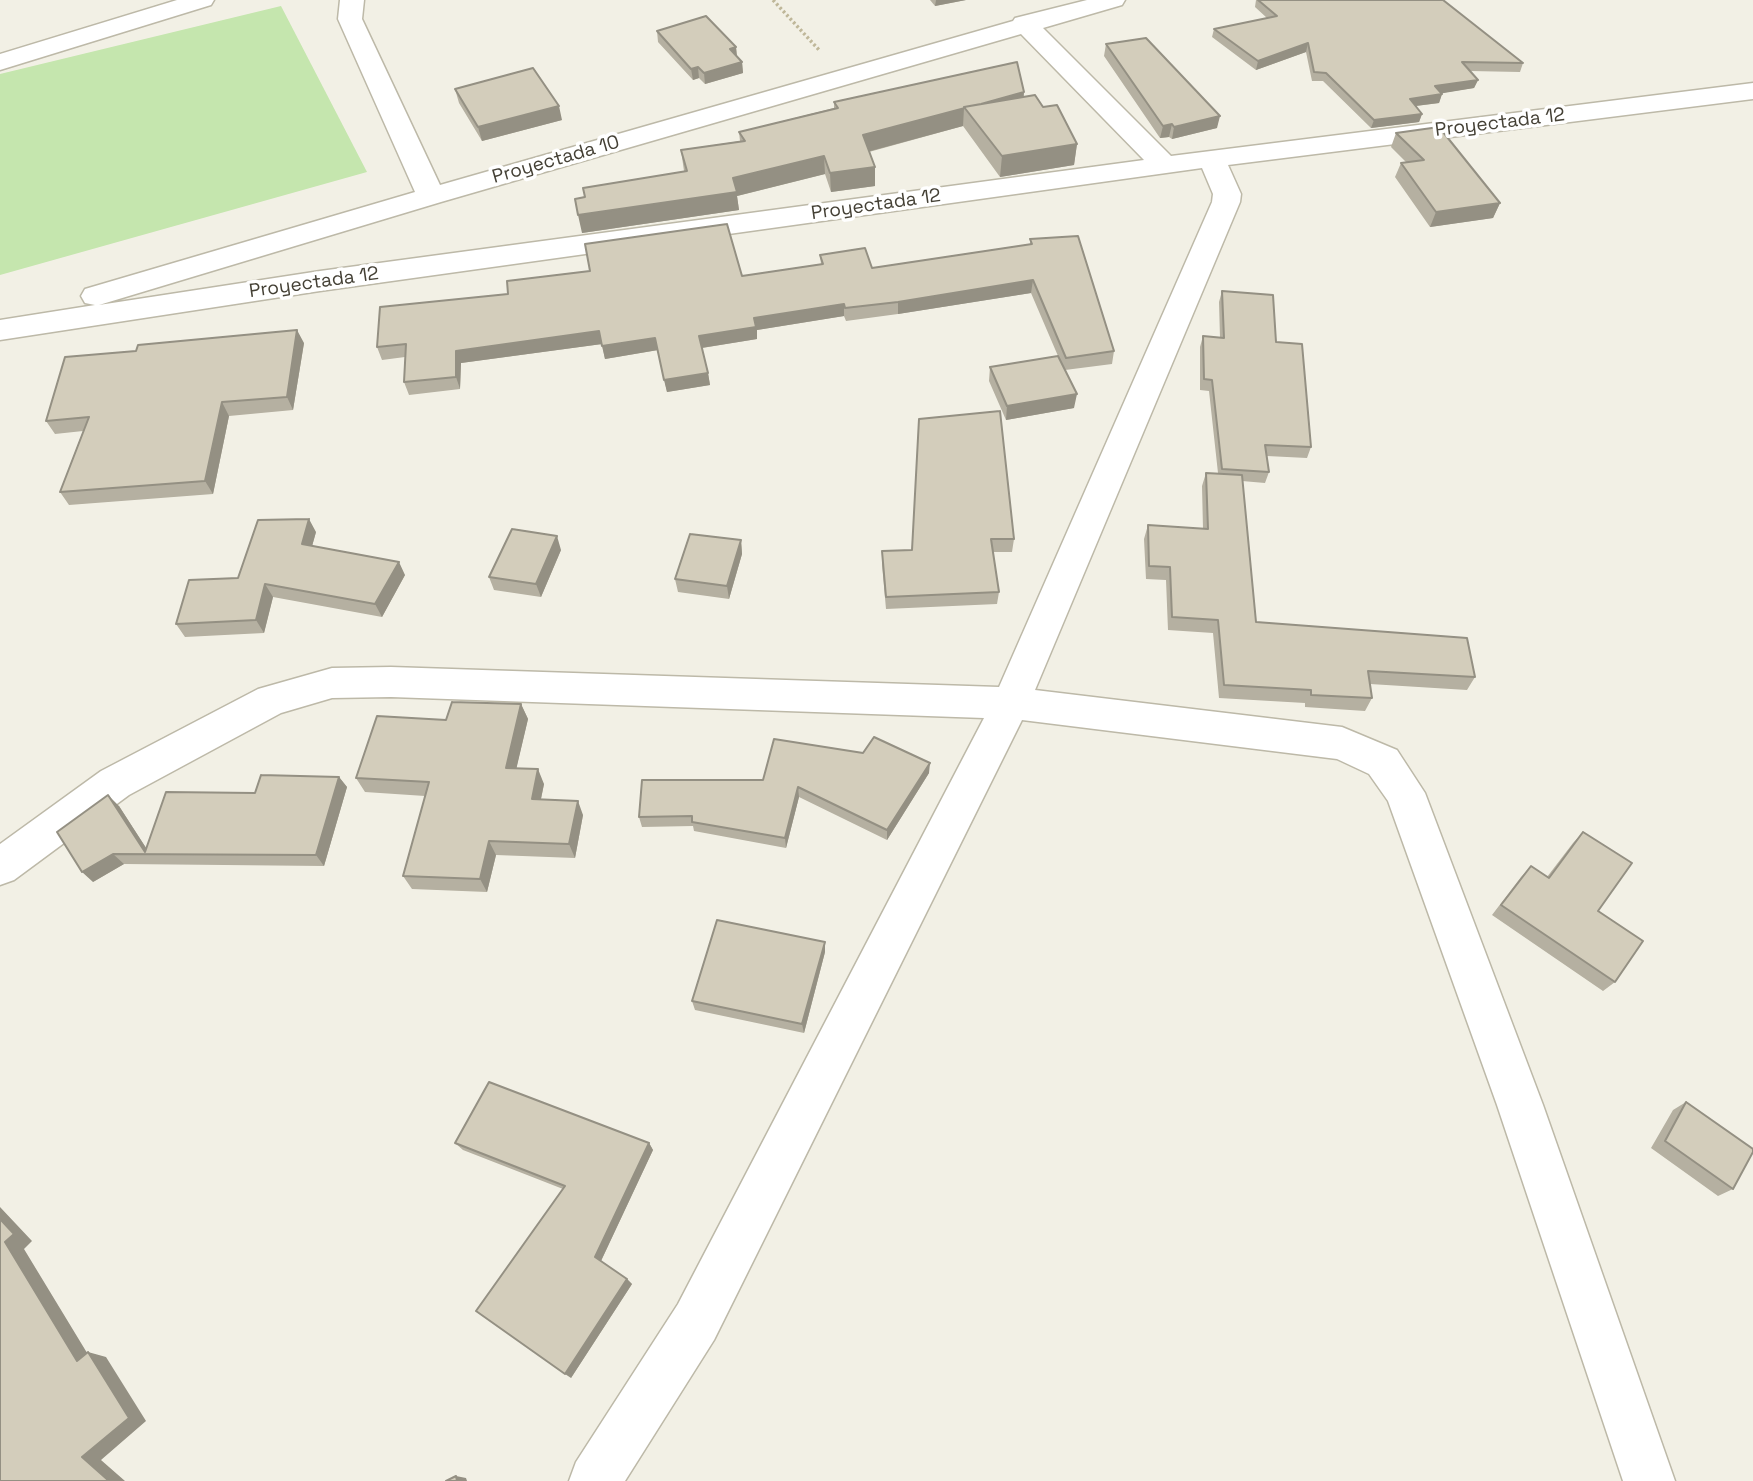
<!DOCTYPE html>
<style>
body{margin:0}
canvas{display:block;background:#f2f0e5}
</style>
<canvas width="1753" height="1481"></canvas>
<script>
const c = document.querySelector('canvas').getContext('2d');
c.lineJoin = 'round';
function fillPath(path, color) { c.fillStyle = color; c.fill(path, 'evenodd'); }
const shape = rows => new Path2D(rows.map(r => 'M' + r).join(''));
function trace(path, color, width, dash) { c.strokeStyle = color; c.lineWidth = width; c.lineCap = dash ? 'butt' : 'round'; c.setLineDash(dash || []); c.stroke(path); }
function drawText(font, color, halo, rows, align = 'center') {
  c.font = font + ' "Space Grotesk",sans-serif'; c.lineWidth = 7; c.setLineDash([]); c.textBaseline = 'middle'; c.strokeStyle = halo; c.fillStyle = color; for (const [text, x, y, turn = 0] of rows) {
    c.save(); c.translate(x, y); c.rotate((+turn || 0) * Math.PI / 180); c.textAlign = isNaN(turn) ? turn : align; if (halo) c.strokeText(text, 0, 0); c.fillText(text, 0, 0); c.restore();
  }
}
const green = shape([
 [281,6,367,172,0,275,0,74]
]);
const path = shape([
 [773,0,820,51]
]);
const minor = shape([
 [177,0,214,0,211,5,0,70,0,54,177,0],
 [340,0,364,0,362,19,440,185,1013,21,1015,18,1087,0,1125,0,1122,5,1043,28,1171,156,1753,83,1753,99,1228,165,1241,194,1240,202,1035,690,1342,727,1397,750,1425,793,1543,1105,1675,1481,1623,1481,1497,1105,1388,801,1369,774,1337,759,1022,720,714,1340,625,1481,569,1481,576,1462,678,1304,984,718,391,697,332,698,281,713,129,795,14,880,0,885,0,844,101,771,258,689,332,668,391,667,999,687,1212,202,1213,194,1202,168,320,291,0,340,0,320,95,305,85,303,81,296,85,289,415,192,338,19,340,0],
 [1021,34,1144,160,320,271,99,305,441,202,1021,34]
]);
const wall = shape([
 [930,0,966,0,935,6],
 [1256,0,1443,0,1523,63,1520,72,1470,71,1478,80,1474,88,1441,93,1442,94,1439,103,1416,106,1422,114,1419,122,1371,128,1323,81,1312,81,1306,52,1256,70,1212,37,1214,29,1267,18,1255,7],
 [657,31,736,47,737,57,742,62,743,73,705,84,699,78,693,80,658,42],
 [1106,44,1217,128,1172,139,1169,137,1160,138,1104,56],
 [455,89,562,120,482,141,459,103],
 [1024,96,1043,107,1077,144,1074,165,1000,177,963,126,869,152,875,167,875,186,831,192,825,174,737,196,739,210,582,233,585,197,684,171,681,150,740,141,739,132,834,108,834,102],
 [1396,133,1500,203,1493,218,1430,227,1395,177,1401,163,1406,162,1391,147],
 [1030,239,1114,351,1112,364,1065,370,1074,408,1006,420,989,381,990,367,1058,356,1031,293,898,314,846,321,844,316,757,330,757,339,702,348,708,373,710,385,667,392,658,350,605,359,602,344,461,363,460,389,409,395,404,382,405,357,382,360,377,347,742,276,821,264,820,255,872,268,1030,244],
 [1222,291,1276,342,1311,447,1307,458,1267,456,1269,472,1265,483,1242,481,1256,622,1475,677,1467,690,1370,684,1372,698,1365,711,1305,707,1305,703,1219,698,1213,633,1168,630,1166,580,1146,579,1144,539,1148,525,1203,529,1202,486,1206,473,1218,473,1209,391,1200,390,1200,347,1203,336,1220,338,1219,302],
 [304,343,293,410,229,416,213,494,69,505,60,492,83,431,55,434,46,421],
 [919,419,1014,539,1012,552,993,552,999,592,997,604,886,609,882,564,882,551,912,550],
 [316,532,312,546,405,575,382,617,273,597,264,633,185,637,176,624,238,578],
 [741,540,742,554,729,599,678,592,675,579],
 [561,550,541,597,494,590,489,577],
 [521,704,528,719,516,769,544,784,541,799,583,815,575,858,496,855,487,892,412,889,403,876,425,796,365,792,356,778,446,720],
 [929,773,887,840,799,797,786,848,694,831,693,826,642,827,639,817,763,780],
 [339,777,347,787,324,866,124,864,93,882,119,806,146,848,255,793],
 [1583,832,1598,911,1615,982,1603,991,1492,915,1521,877,1531,866,1547,877,1573,843],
 [825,952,804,1033,695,1010,692,1001],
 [1686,1102,1733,1189,1718,1196,1651,1148,1673,1110],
 [455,1143,649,1143,653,1150,601,1261,627,1279,632,1284,571,1378,563,1189,463,1150]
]);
const shadedWall = shape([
 [936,0,966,0,935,6],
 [1308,43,1306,52,1256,70,1258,61],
 [736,47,737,58,730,49],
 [742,62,743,73,705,84,704,73],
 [698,67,699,78,693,80,691,69],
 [1478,80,1474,88,1432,95,1435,86],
 [1024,92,1023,111,965,108],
 [1442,94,1439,103,1407,107,1410,99],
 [559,106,562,120,482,141,478,127],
 [964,108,963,126,863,153,863,135],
 [1422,114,1419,122,1371,128,1374,120],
 [1220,116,1217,128,1172,139,1174,127],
 [1172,124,1169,137,1160,138,1163,126],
 [1077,144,1074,165,1000,177,1002,156],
 [824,156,825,174,737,196,739,210,582,233,578,215],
 [875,167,875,186,831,192,830,173],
 [1500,203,1493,218,1430,227,1436,212],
 [1033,280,1031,293,898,314,898,302],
 [844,304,844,316,757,330,757,339,701,348,699,336,754,318],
 [297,330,304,343,293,410,287,397],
 [599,331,602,344,461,363,460,389,456,377,456,351],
 [655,338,658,350,605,359,602,346],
 [708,373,710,385,667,392,664,380],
 [1077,394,1074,408,1006,420,1007,406],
 [222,402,229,416,213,494,205,481],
 [309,519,316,532,309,557,302,544],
 [557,536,561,550,541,597,536,584],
 [741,540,742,554,729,599,727,586],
 [399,562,405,575,382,617,375,604],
 [265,584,273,597,264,633,256,620],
 [521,704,528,719,513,783,506,768],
 [930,763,929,773,887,840,887,830],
 [538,769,544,784,538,813,532,799],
 [339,777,347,787,324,866,316,855],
 [798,787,799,797,786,848,785,838],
 [108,795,119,806,150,854,145,852],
 [578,801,583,815,575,858,569,844],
 [489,841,496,855,487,892,480,879],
 [113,854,124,864,93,882,82,872],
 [825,942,825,952,804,1033,802,1024],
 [649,1143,653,1150,600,1263,595,1257],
 [0,1207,32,1241,24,1249,95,1366,77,1361,5,1242,0,1219],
 [627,1279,632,1284,571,1378,565,1374],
 [88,1352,106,1357,146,1421,101,1460,125,1481,109,1481,82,1457],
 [456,1476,466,1478,467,1481,457,1481]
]);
const building = shape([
 [1258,0,1443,0,1523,63,1462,62,1478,80,1435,86,1442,94,1410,99,1422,114,1374,120,1326,73,1314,72,1308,43,1258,61,1214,29,1277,16,1258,0],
 [706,16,736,47,730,49,742,62,704,73,698,67,691,69,657,31,706,16],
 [1146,38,1220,116,1174,127,1172,124,1163,126,1106,44,1146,38],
 [1017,62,1024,92,981,104,964,107,965,108,863,135,875,167,830,173,824,156,733,178,737,192,578,215,575,199,585,197,583,188,687,171,681,150,745,141,739,132,838,108,834,102,1017,62],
 [533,68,559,106,478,127,455,89,533,68],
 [1035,95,1043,107,1057,105,1077,144,1002,156,964,107,1035,95],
 [1439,127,1500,203,1436,212,1401,163,1424,160,1396,133,1439,127],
 [727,224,742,276,823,264,820,255,865,248,872,268,1032,244,1030,239,1078,236,1114,351,1066,358,1033,280,898,302,845,308,844,304,754,318,756,327,699,336,708,373,664,380,655,338,602,346,599,331,456,351,456,377,404,382,406,344,377,347,380,307,508,294,507,281,590,271,585,244,727,224],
 [1222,291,1273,295,1276,342,1302,344,1311,447,1265,445,1269,472,1222,469,1212,380,1204,379,1203,336,1224,338,1222,291],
 [297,330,287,397,222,402,205,481,60,492,89,417,46,421,65,357,136,351,138,345,297,330],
 [1058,356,1077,394,1007,406,990,367,1058,356],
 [1000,411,1014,539,991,539,999,592,886,597,882,551,912,550,919,419,1000,411],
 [1206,473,1242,475,1256,622,1467,638,1475,677,1368,671,1372,698,1311,695,1311,690,1224,685,1218,620,1172,617,1170,567,1149,566,1148,525,1208,529,1206,473],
 [309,519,302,544,399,562,375,604,265,584,256,620,176,624,189,580,238,578,258,520,309,519],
 [512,529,557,536,536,584,489,577,512,529],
 [690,534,741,540,727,586,675,579,690,534],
 [452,702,521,704,506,768,538,769,532,799,578,801,569,844,489,841,480,879,403,876,429,782,356,778,377,716,446,720,452,702],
 [874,737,930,763,887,830,798,787,785,838,692,822,692,816,639,817,642,780,763,780,774,739,863,753,874,737],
 [261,775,339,777,316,855,113,854,82,872,57,832,108,795,145,852,166,792,255,793,261,775],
 [1583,832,1632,863,1598,911,1643,941,1615,982,1501,905,1531,866,1549,878,1583,832],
 [717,920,825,942,802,1024,692,1001,717,920],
 [489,1082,649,1143,595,1257,627,1279,565,1374,476,1311,565,1186,455,1143,489,1082],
 [1686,1102,1753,1149,1753,1152,1733,1189,1665,1141,1686,1102],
 [0,1219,14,1234,5,1242,77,1361,88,1352,129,1418,82,1457,109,1481,0,1481,0,1219],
 [456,1476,457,1481,446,1481,456,1476]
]);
const farStreetnames = [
 ["Proyectada 12",1500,123,-7],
 ["Proyectada 10",556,160,-16],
 ["Proyectada 12",876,205,-8],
 ["Proyectada 12",314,283,-8]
];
fillPath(green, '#c5e6ae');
trace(minor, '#bdb9a8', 3);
trace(path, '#bfb799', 3.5, [2.5, 2.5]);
fillPath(minor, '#fff');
fillPath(wall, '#b5b0a1');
fillPath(shadedWall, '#949083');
fillPath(building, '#d3cdbb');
trace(building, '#949083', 2);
drawText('19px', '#444035', '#fff', farStreetnames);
</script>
